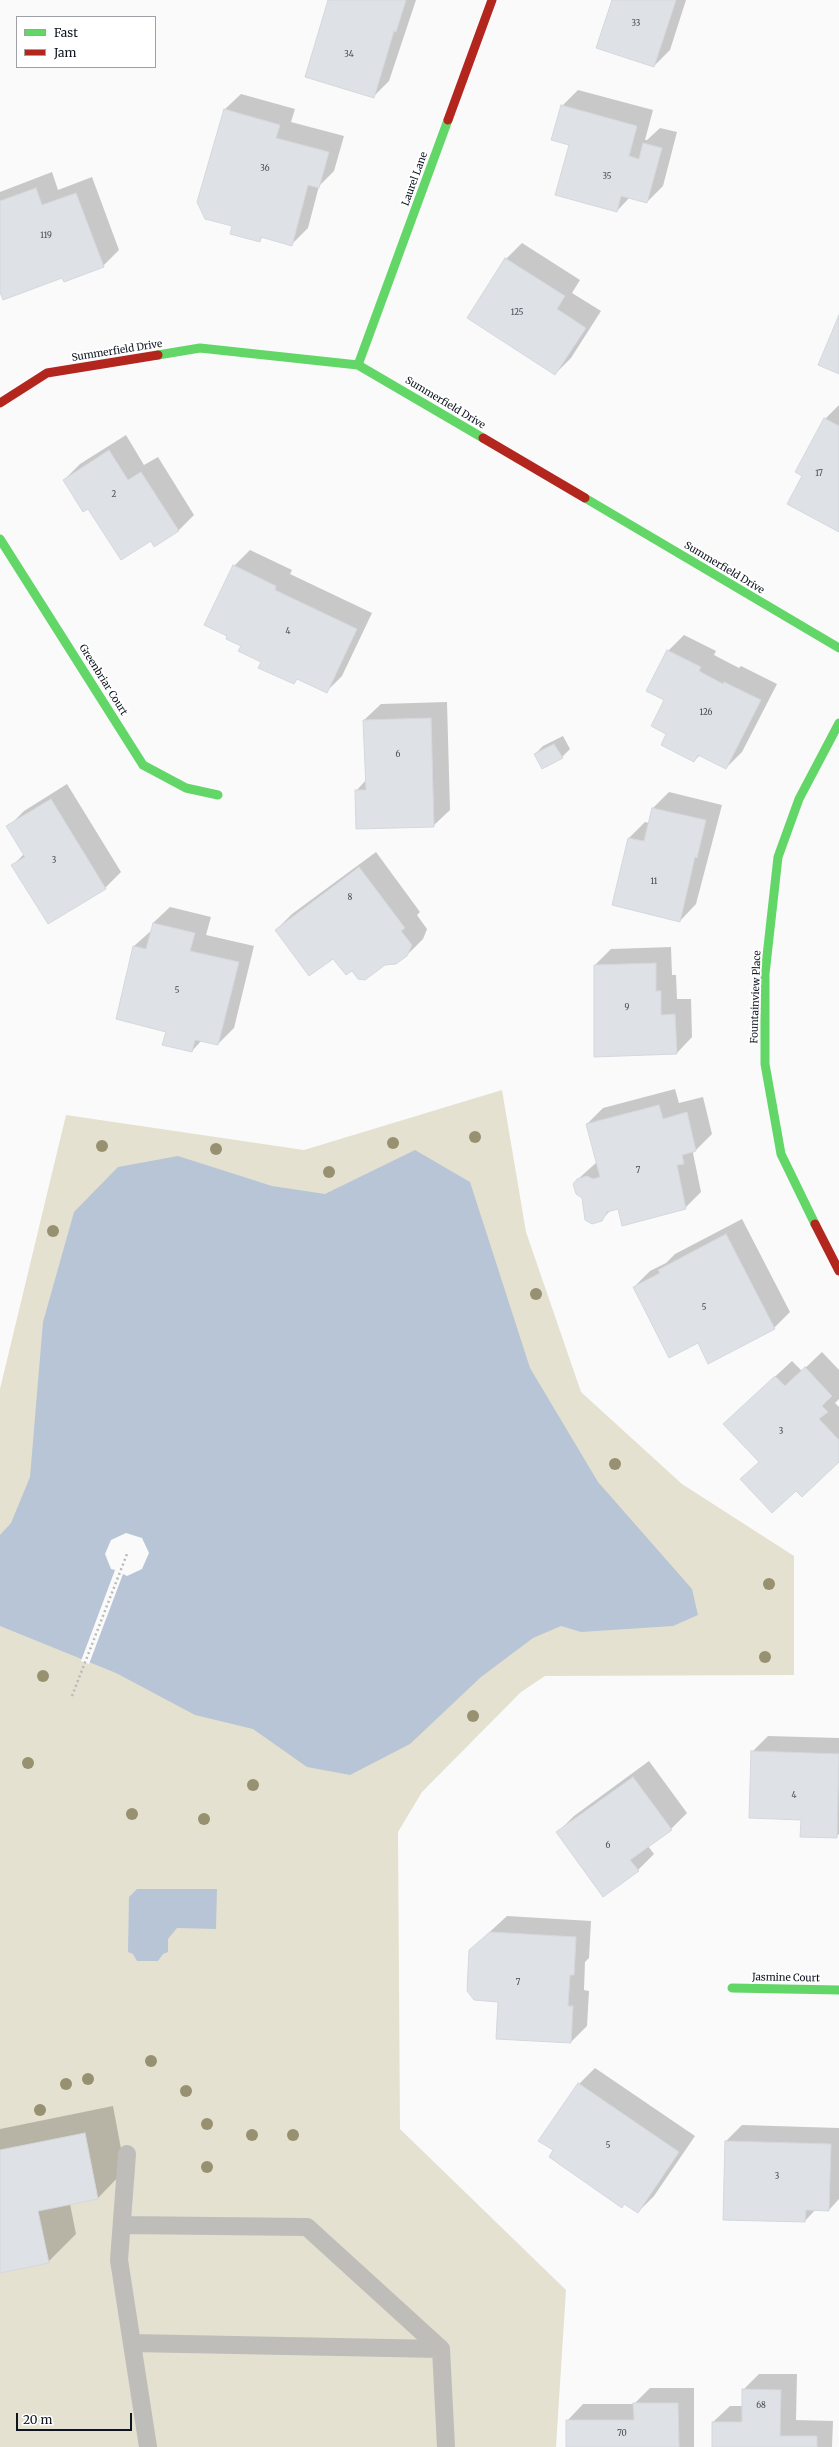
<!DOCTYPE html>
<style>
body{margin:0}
#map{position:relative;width:839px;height:2447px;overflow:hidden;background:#fafafa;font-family:Merriweather,serif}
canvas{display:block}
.legend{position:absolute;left:16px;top:16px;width:140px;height:52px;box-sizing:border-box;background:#fff;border:1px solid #9fa1a6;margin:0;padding:5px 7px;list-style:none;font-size:12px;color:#0e1520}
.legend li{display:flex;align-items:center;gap:8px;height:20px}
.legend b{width:20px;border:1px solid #9fa1a6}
.scale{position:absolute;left:16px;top:2413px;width:116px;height:18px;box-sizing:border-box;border:2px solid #0e1520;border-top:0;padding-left:5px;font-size:12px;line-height:14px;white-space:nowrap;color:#0e1520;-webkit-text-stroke:3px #fff;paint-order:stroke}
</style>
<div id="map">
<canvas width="839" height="2447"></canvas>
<ul class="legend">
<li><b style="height:5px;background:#63d668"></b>Fast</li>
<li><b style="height:5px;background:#b3261e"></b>Jam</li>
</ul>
<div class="scale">20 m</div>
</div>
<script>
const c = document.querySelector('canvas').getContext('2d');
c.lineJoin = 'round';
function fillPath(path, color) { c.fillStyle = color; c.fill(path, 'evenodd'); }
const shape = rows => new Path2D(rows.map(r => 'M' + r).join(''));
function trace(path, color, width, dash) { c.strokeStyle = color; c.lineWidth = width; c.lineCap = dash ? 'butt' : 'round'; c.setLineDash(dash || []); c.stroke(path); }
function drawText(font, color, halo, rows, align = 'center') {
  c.font = font + ' Merriweather,serif'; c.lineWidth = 4; c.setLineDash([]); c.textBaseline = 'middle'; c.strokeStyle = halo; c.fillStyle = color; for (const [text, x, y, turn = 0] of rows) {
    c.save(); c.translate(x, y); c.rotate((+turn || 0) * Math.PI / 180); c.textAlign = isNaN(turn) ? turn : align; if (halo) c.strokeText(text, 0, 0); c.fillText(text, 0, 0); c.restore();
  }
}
const green = shape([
 [502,1090,526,1232,581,1392,682,1484,794,1556,794,1675,545,1676,521,1692,422,1792,398,1832,400,2129,566,2290,556,2447,0,2447,0,1389,66,1115,304,1150]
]);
const water = shape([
 [415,1150,470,1182,530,1368,598,1482,692,1589,698,1615,673,1626,581,1632,561,1626,533,1638,481,1677,410,1744,350,1775,307,1767,253,1729,195,1715,116,1673,0,1626,0,1535,11,1523,30,1477,43,1322,74,1212,118,1167,178,1156,272,1186,325,1194],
 [137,1889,217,1889,216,1929,177,1928,168,1939,168,1952,163,1954,158,1961,137,1961,133,1954,128,1952,129,1897]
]);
const pier = shape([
 [126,1533,142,1538,149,1553,142,1569,127,1576,123,1574,89,1664,81,1661,115,1570,111,1569,105,1554,111,1540]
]);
const shadow = shape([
 [329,0,416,0,389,81,373,97],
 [613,0,686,0,670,50,654,66],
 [578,90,653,110,645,140,647,140,660,128,677,132,663,186,647,202,630,197,617,211,570,144,562,106],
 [241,94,295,109,291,122,344,136,334,171,319,186,308,228,292,244,264,236,259,241,233,225,224,110],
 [52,172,58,190,92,177,119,250,103,266,0,289,0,192],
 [522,243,580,280,572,293,601,311,571,358,555,374,506,259],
 [839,405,839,531,803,476,825,419],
 [126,435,144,465,158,457,194,515,178,531,151,540,89,507,64,480,80,464],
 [250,550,292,570,290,574,372,613,342,676,326,692,298,678,293,683,242,646,234,566],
 [684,635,716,651,714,655,739,668,741,666,777,684,742,752,726,768,700,755,694,761,668,734,668,651],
 [447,702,450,810,433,826,356,791,366,780,364,720,381,704],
 [563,736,570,749,562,757,535,754,543,746],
 [67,784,121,872,105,888,13,865,24,854,8,827,24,811],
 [669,792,722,805,696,904,680,921,629,838,645,822,649,823,653,808],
 [376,852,420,912,417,915,427,929,423,939,406,956,352,969,333,957,276,930,292,914],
 [170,907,211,917,206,935,254,946,234,1028,218,1044,202,1040,192,1051,167,1031,117,1019,134,946,152,930,153,923],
 [671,947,672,975,676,975,677,999,691,999,692,1037,676,1054,595,1056,595,965,611,949],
 [675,1089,679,1103,703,1097,712,1134,693,1153,701,1192,685,1208,618,1208,611,1210,601,1220,583,1198,578,1179,597,1162,587,1124,603,1108],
 [742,1219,790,1312,774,1328,698,1341,634,1287,650,1271,666,1263,675,1254],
 [822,1352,839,1370,839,1399,835,1403,839,1407,839,1460,760,1462,741,1408,792,1361,802,1371],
 [768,1736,839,1738,839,1834,836,1837,802,1819,752,1752],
 [649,1761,687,1813,671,1829,648,1846,654,1854,638,1870,558,1832,574,1816],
 [507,1916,591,1921,589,1958,585,1962,584,1990,589,1991,587,2026,571,2042,499,2001,470,1950],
 [595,2068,695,2136,654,2196,638,2212,555,2150,579,2084],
 [113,2106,125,2170,98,2198,70,2204,76,2234,48,2262,0,2272,0,2129],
 [742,2125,839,2128,839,2199,829,2210,816,2209,805,2221,726,2141],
 [759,2374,797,2374,796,2420,833,2421,832,2447,713,2447,713,2422,730,2406,743,2406,743,2390],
 [650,2388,694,2388,694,2447,567,2447,567,2421,583,2404,634,2404]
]);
const building = shape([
 [328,0,406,0,396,32,394,31,374,98,305,77,328,0],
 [612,0,676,0,654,67,596,48,612,0],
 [561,105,637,126,629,156,639,159,643,143,662,148,647,203,621,196,617,212,555,195,569,145,551,140,561,105],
 [224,109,280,125,276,138,329,152,319,188,308,185,292,246,261,237,260,242,230,234,232,226,205,219,197,202,224,109],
 [36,188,42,205,76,193,104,267,64,282,62,278,3,300,0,292,0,201,36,188],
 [505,258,565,296,557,309,586,328,555,375,467,318,505,258],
 [839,315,839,374,818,365,839,315],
 [824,418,839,426,839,532,787,504,802,476,795,472,824,418],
 [109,450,128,480,141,472,179,531,154,547,151,541,121,560,88,509,83,512,63,480,109,450],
 [233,565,276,586,275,590,357,629,327,693,297,679,294,684,258,668,261,662,238,651,241,646,226,639,227,636,204,625,233,565],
 [667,650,701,667,699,671,723,684,724,682,761,700,726,769,698,755,694,762,661,745,666,734,651,726,664,700,646,691,667,650],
 [431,718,434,827,356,829,355,790,366,790,363,720,431,718],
 [554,744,563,758,542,769,534,754,554,744],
 [51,799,106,889,48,924,11,865,25,857,6,826,51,799],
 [652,808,706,820,697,858,695,857,680,922,612,905,628,838,644,841,652,808],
 [359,867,405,928,401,931,412,945,407,956,396,964,385,965,365,980,358,979,352,971,346,975,333,959,309,976,275,930,359,867],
 [153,923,195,933,190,951,239,962,218,1045,195,1040,192,1052,162,1045,166,1032,116,1019,133,946,146,949,153,923],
 [656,963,656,991,661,991,661,1015,675,1014,677,1054,594,1057,594,965,656,963],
 [659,1105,663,1119,687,1112,696,1151,682,1155,684,1164,677,1165,686,1209,622,1226,618,1209,607,1212,602,1221,592,1224,585,1220,582,1198,576,1194,573,1184,577,1179,587,1176,593,1179,600,1177,586,1124,659,1105],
 [726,1234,775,1329,708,1364,698,1343,669,1358,633,1287,660,1273,658,1270,726,1234],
 [805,1367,832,1396,822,1406,828,1412,819,1419,839,1440,839,1462,802,1497,796,1491,772,1513,740,1479,759,1462,723,1424,775,1376,785,1386,805,1367],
 [751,1751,839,1754,837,1838,800,1837,801,1820,749,1818,751,1751],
 [633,1777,672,1830,630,1860,639,1871,603,1897,556,1832,633,1777],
 [490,1932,576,1937,574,1975,570,1975,568,2006,573,2006,571,2043,496,2039,498,2002,474,2000,467,1991,469,1950,490,1932],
 [578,2083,679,2152,638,2213,624,2204,622,2208,549,2157,553,2150,538,2141,578,2083],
 [85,2133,98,2199,38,2211,49,2263,0,2273,0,2150,85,2133],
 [725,2141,831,2144,829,2211,806,2210,805,2222,723,2220,725,2141],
 [742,2389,781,2390,780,2436,817,2436,817,2447,712,2447,712,2422,742,2422,742,2389],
 [633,2403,678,2403,679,2447,566,2447,566,2420,634,2420,633,2403]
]);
const path = shape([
 [72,1696,127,1554]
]);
const lane = shape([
 [127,2154,119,2260,148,2447],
 [122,2225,307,2227,441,2349,446,2447],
 [132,2343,441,2349]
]);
const fast = shape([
 [158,355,200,348,358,365,483,438],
 [358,365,448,120],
 [585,498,839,648],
 [0,539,143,765,186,788,218,795],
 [815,1224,781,1154,765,1064,765,974,778,857,799,799,839,723],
 [732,1988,839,1990]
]);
const jam = shape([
 [448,120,492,0],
 [0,403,47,373,158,355],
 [483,438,585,498],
 [815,1224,839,1271]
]);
const trees = [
 [475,1137],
 [393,1143],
 [102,1146],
 [216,1149],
 [329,1172],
 [53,1231],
 [536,1294],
 [615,1464],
 [769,1584],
 [765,1657],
 [43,1676],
 [473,1716],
 [28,1763],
 [253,1785],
 [132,1814],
 [204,1819],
 [151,2061],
 [88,2079],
 [66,2084],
 [186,2091],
 [40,2110],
 [207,2124],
 [252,2135],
 [293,2135],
 [207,2167]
];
const numberNames = [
 ["33",636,24],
 ["34",349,55],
 ["36",265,169],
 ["35",607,177],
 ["119",46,236],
 ["125",517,313],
 ["17",819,474],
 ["2",114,495],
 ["4",288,632],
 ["126",706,713],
 ["6",398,755],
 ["3",54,861],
 ["11",654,882],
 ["8",350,898],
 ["5",177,991],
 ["9",627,1008],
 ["7",638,1171],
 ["5",704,1308],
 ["3",781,1432],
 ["4",794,1796],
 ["6",608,1846],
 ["7",518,1983],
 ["5",608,2146],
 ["3",777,2177],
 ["68",761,2406],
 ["70",622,2434]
];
const streetNames = [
 ["Laurel Lane",415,179,-70],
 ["Summerfield Drive",117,351,-9],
 ["Summerfield Drive",445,403,31],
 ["Summerfield Drive",724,568,31],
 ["Greenbriar Court",103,680,58],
 ["Fountainview Place",756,997,-88],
 ["Jasmine Court",786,1978,1]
];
fillPath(green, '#e5e1d0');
fillPath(water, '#b8c5d7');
fillPath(pier, '#fafafa');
fillPath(shadow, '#0003');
fillPath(building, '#dee2e7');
trace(building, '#d4d8dd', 1);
trace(path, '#b9b9b7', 2.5, [2, 3]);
trace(lane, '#bebdb9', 18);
trace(fast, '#63d668', 9);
trace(jam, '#b3261e', 9);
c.fillStyle = '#989171';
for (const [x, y] of trees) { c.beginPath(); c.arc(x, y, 6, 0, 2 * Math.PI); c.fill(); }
drawText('8px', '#454c55', null, numberNames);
drawText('10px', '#0e1520', '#fff', streetNames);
</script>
